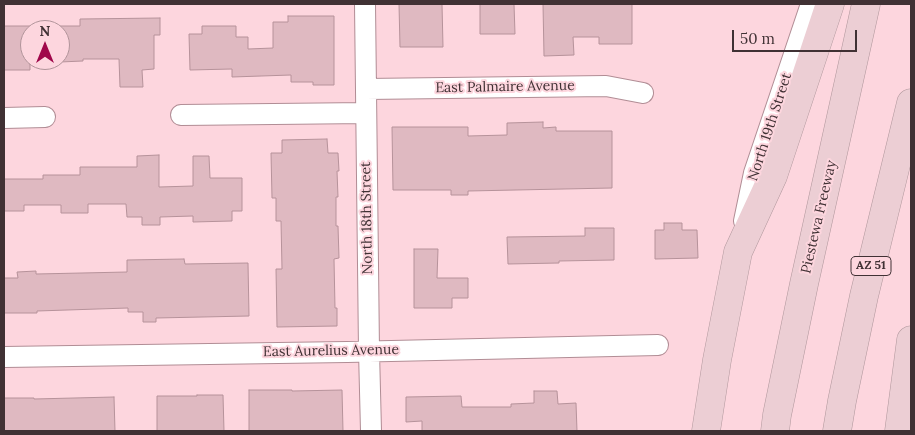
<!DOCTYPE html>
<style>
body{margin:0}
#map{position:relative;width:915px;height:435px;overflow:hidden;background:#fdd6de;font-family:Lora,serif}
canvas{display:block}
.frame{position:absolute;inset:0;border:5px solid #403134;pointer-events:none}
.north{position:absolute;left:20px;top:20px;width:50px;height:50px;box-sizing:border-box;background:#fdd6de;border:1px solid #b1949a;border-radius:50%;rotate:0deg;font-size:14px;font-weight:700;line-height:20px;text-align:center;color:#403134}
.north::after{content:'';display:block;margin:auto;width:18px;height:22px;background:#a0074a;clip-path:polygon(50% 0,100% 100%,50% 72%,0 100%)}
.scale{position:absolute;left:732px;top:30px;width:125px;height:22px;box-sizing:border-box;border:2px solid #403134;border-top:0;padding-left:6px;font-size:15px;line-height:18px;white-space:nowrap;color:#403134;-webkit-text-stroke:4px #fdd6de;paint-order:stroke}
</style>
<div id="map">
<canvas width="915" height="435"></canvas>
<div class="frame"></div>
<div class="north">N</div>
<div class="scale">50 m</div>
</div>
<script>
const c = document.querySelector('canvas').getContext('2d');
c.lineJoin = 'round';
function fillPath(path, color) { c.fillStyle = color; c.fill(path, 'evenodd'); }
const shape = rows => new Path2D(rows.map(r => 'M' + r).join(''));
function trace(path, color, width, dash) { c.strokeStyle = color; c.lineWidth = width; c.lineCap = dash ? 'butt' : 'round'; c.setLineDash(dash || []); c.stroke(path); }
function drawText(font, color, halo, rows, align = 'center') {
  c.font = font + ' Lora,serif'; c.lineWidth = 4; c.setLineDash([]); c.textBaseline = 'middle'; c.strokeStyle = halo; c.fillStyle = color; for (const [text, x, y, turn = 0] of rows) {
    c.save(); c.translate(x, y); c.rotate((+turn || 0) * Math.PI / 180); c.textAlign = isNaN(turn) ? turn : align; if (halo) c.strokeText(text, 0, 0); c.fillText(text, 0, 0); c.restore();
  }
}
const building = shape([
 [399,4,442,4,443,47,400,47,399,4],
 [480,4,514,4,515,34,480,34,480,4],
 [543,4,632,4,632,44,599,44,599,37,573,37,574,55,544,56,543,4],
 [288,16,334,16,334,85,313,85,313,82,291,82,291,75,232,77,232,69,190,70,189,34,202,34,202,26,236,26,236,37,248,37,248,49,273,48,273,22,288,22,288,16],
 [160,18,160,35,154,35,154,69,142,70,143,87,120,87,119,59,83,59,83,61,60,62,60,26,80,26,80,19,160,18],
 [4,26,30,26,30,70,4,70,4,26],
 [543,122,543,128,556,127,556,131,612,131,612,188,468,191,468,195,451,195,451,190,393,190,392,127,468,127,468,136,507,135,507,123,543,122],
 [327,139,328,153,338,153,339,171,337,171,338,197,336,197,336,226,338,226,339,258,334,259,335,308,337,308,337,326,277,327,276,269,282,269,281,221,276,221,276,198,272,198,271,153,282,153,282,140,327,139],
 [159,155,159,187,193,186,193,156,209,156,210,178,242,178,242,211,232,211,232,221,193,222,193,216,160,217,160,225,142,225,142,217,127,217,126,204,88,204,88,213,61,213,61,205,24,205,24,211,4,211,4,179,43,179,43,175,80,175,80,167,137,167,137,156,159,155],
 [664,223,682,223,682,230,697,230,698,258,655,259,655,230,664,230,664,223],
 [585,228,614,228,614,260,559,261,559,263,508,264,507,237,585,236,585,228],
 [414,249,438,249,437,278,468,278,468,298,452,298,452,308,414,308,414,249],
 [184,259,185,264,248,263,249,316,156,318,156,322,143,322,143,312,128,312,128,308,37,311,37,313,4,313,4,278,18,278,17,272,36,271,36,274,127,272,127,260,184,259],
 [249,390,292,390,292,391,342,390,343,431,249,431,249,390],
 [534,391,557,391,558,404,576,403,577,431,422,431,422,421,406,422,406,397,461,396,462,407,511,407,511,404,534,403,534,391],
 [197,395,223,395,224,431,157,431,157,396,197,396,197,395],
 [114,397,115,431,4,431,4,398,34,398,34,399,114,397]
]);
const street = shape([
 [365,4,369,351,371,431],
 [366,89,606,86,643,93],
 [181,115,366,113],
 [4,118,45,117],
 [744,221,754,173,811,4],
 [4,357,347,352,658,345]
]);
const highway = shape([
 [706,431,717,360,738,252,773,176,830,4],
 [775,431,777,415,804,284,866,4],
 [837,431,842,401,864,296,911,103],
 [899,431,911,340]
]);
const shields = [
 [871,266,40]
];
const shieldNames = [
 ["AZ 51",871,266]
];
const streetNames = [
 ["East Palmaire Avenue",505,87,-1],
 ["North 19th Street",770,127,-72],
 ["Piestewa Freeway",819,217,-77],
 ["North 18th Street",367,218,-91],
 ["East Aurelius Avenue",331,351,-1]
];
fillPath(building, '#dfb9c1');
trace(building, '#b6929a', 1);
trace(street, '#b18d95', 22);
trace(highway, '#b0979c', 29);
trace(street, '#fff', 20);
trace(highway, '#ecced4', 28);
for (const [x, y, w] of shields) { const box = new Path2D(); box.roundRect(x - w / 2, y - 9.5, w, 19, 4); c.fillStyle = '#fdd6de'; c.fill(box); trace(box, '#403134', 1); }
drawText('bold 12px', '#403134', null, shieldNames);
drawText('14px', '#403134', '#fdd6de', streetNames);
</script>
